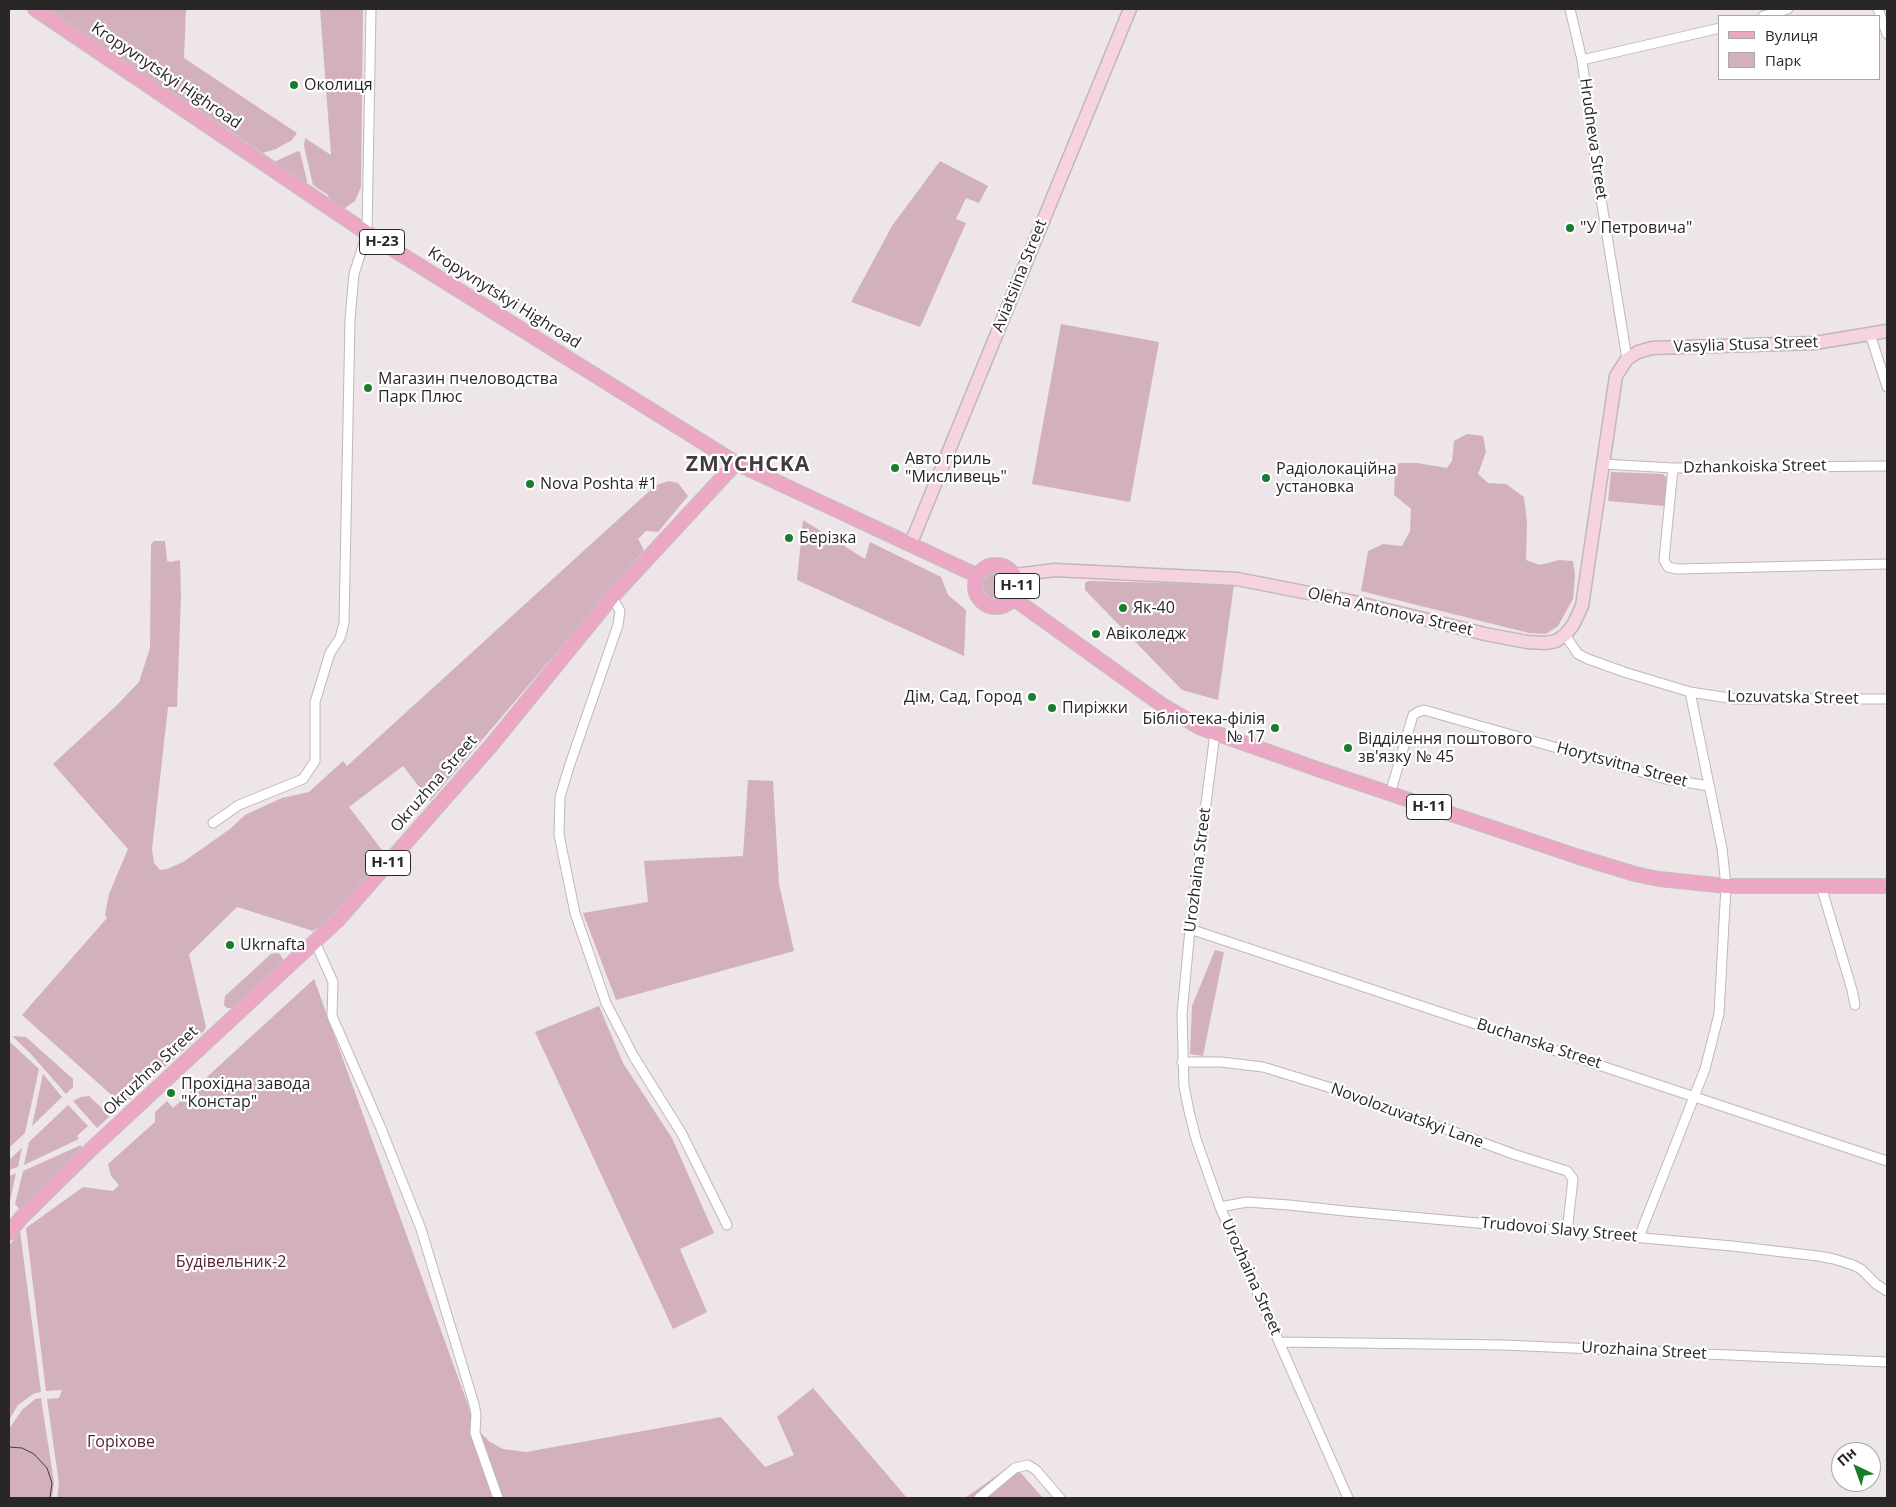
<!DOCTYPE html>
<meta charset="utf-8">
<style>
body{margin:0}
#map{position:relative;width:1896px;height:1507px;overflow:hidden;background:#ede5e7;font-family:"Open Sans",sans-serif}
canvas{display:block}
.frame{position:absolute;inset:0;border:10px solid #292627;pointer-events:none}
.legend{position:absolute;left:1718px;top:15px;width:162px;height:65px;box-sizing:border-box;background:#fff;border:1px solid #a9a8a9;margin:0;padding:6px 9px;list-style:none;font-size:15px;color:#292627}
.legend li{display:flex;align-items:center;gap:10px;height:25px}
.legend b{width:25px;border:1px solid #a9a8a9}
.north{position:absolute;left:1831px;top:1442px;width:50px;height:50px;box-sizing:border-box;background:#fff;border:1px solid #a9a8a9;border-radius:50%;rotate:318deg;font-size:14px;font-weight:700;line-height:20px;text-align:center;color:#292627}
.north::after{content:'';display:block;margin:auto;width:18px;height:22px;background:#1a7c2d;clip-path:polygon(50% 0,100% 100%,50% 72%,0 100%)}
</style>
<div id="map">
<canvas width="1896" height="1507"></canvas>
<div class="frame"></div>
<ul class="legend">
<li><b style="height:6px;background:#eba7c3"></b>Вулиця</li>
<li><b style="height:14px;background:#d2b1bc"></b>Парк</li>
</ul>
<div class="north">Пн</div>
</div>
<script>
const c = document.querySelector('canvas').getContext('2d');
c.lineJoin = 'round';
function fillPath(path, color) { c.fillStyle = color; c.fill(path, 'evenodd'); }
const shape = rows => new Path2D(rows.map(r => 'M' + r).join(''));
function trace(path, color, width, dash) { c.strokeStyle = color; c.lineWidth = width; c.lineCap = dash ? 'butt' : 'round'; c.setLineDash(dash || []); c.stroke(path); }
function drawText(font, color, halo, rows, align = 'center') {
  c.font = font + ' "Open Sans",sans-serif'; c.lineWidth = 4.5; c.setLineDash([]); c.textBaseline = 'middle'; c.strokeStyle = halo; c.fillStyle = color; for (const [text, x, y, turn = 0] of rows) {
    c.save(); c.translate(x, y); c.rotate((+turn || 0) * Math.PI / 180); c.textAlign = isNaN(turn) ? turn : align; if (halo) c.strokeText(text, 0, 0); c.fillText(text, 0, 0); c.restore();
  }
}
const green = shape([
 [35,9,186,9,184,58,297,133,292,140,276,149,263,153,166,88,161,94],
 [320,9,363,9,361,187,355,201,345,208,341,208,330,201,328,195,313,185,304,146,305,138,331,155],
 [298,151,300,152,307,181,306,184,275,165,274,162],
 [940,161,988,186,979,203,966,198,956,219,966,223,920,327,851,302,892,226],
 [1061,324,1159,342,1130,502,1032,484],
 [1467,434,1483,436,1486,452,1478,474,1488,483,1506,484,1524,497,1527,523,1526,560,1540,565,1559,560,1573,561,1575,576,1573,599,1558,626,1546,634,1529,633,1361,591,1368,551,1383,544,1402,546,1410,531,1411,509,1394,495,1395,473,1399,463,1417,463,1447,468,1452,461,1454,441],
 [1611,472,1663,474,1667,478,1665,506,1608,501],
 [669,481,678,483,688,496,658,532,646,531,638,539,644,550,430,801,403,766,349,807,385,854,347,899,322,925,313,931,237,907,189,954,206,1027,204,1031,129,1100,122,1102,117,1100,22,1015,107,918,105,915,109,894,128,849,53,764,116,706,139,682,150,648,151,544,154,541,165,541,167,561,171,562,180,560,181,595,177,707,168,707,152,849,154,863,160,870,167,869,183,862,230,829,245,815,282,798,309,792,343,761,347,766,656,485],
 [803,520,865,559,870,542,941,577,948,595,966,610,964,656,797,580],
 '983 586a13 13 0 1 1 26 0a13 13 0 1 1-26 0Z',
 [1088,581,1234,585,1218,700,1182,690,1085,590,1085,583],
 [748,780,773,781,779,884,794,951,616,1000,583,913,648,902,644,861,743,856],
 [1215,950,1224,952,1203,1056,1190,1054,1192,1006],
 [276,953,280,954,284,961,236,1008,227,1008,224,1005,225,996,271,954],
 [314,979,472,1416,494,1498,57,1498,59,1484,47,1399,59,1398,62,1390,46,1391,26,1228,83,1187,113,1191,119,1185,111,1176,108,1164,155,1122,155,1112,167,1101,173,1108],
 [599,1006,623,1063,672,1138,714,1233,680,1249,707,1312,673,1329,535,1032],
 [12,1036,26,1037,73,1079,73,1087,66,1094,30,1053],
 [9,1041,39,1069,25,1133,9,1148],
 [43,1074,62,1097,32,1126],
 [89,1096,110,1116,97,1128,73,1101,81,1097],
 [68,1105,88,1126,77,1136,79,1139,24,1165,29,1142],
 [81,1145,82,1151,21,1211,15,1204,23,1171],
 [22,1148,18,1167,9,1170,9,1160],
 [16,1173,9,1206,9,1176],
 [20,1231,41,1392,33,1394,18,1405,9,1420,9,1246],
 [813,1388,907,1498,502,1498,499,1486,478,1430,490,1442,503,1449,526,1452,721,1417,765,1467,794,1455,777,1417],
 [41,1398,54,1483,52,1498,9,1498,9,1429,22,1410,35,1399],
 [1013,1464,1043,1498,965,1498]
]);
const street = shape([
 [1570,9,1582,60,1598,180,1627,359],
 [1878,9,1887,34],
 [1763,16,1788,9],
 [1582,60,1720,28],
 [1870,334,1887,387],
 [1603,464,1673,468],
 [1887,466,1673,468,1664,560,1668,567,1677,569,1887,564],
 [612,597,620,611,618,625,569,767,560,797,559,835,575,913,606,1003,634,1057,682,1134,727,1225],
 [1565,635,1578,654,1588,659,1624,672,1690,692,1735,699,1887,699],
 [1215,733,1190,929,1182,1014,1184,1086,1189,1111,1196,1139,1220,1207,1279,1342,1504,1345,1887,1362],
 [1390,794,1413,715,1418,712,1424,710,1666,779,1709,786],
 [213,823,239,805,303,779,315,761,315,702,330,653,340,638,344,623,350,319,354,274,367,233,371,9],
 [1821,886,1852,990,1855,1005],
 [1190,929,1887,1161],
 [315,942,333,982,332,1016,380,1126,421,1229,474,1404,476,1414,475,1433,498,1498],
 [1182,1062,1221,1062,1263,1067,1328,1087,1457,1133,1513,1154,1567,1171,1573,1179,1567,1232],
 [1220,1207,1247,1202,1289,1205,1345,1211,1732,1246,1818,1256,1834,1259,1853,1265,1861,1269,1876,1284,1887,1291],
 [1639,1237,1705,1069,1719,1014,1726,886,1722,848,1690,692],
 [1279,1342,1348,1498],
 [979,1498,1015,1468,1028,1465,1036,1470,1060,1498]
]);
const secondary = shape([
 [911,543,1130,9],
 [1015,575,1055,570,1237,579,1350,601,1485,634,1527,642,1546,643,1556,641,1565,635,1573,625,1582,606,1616,376,1627,359,1638,352,1652,348,1815,343,1887,331]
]);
const primary = shape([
 [35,9,367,233,736,463,978,576],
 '975 586a21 21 0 1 1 42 0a21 21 0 1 1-42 0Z',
 [1013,598,1162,705,1201,728,1320,770,1579,857,1635,874,1659,879,1726,886,1887,886],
 [9,1233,21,1218,86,1154,338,920,489,748,612,597,736,463]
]);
const tram = shape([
 [9,1447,22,1448,34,1454,47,1468,52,1483,50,1498]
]);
const markers = [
 [294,85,5,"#1a7c2d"],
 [1570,228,5,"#1a7c2d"],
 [368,388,5,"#1a7c2d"],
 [895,468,5,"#1a7c2d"],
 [1266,478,5,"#1a7c2d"],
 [530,484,5,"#1a7c2d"],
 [789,538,5,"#1a7c2d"],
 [1123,608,5,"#1a7c2d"],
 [1096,634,5,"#1a7c2d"],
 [1032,697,5,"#1a7c2d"],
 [1052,708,5,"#1a7c2d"],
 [1275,728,5,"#1a7c2d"],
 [1348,748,5,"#1a7c2d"],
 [230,945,5,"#1a7c2d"],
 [171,1093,5,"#1a7c2d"]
];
const shields = [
 [382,242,45],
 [1017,586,45],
 [1429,807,45],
 [388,863,45]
];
const shieldNames = [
 ["Н-23",382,242],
 ["Н-11",1017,586],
 ["Н-11",1429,807],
 ["Н-11",388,863]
];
const streetNames = [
 ["Kropyvnytskyi Highroad",166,76,34],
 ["Hrudneva Street",1593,139,82],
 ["Aviatsiina Street",1020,276,-68],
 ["Kropyvnytskyi Highroad",504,298,32],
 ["Vasylia Stusa Street",1746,345,-2],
 ["Dzhankoiska Street",1755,467,-1],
 ["Oleha Antonova Street",1390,612,13],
 ["Lozuvatska Street",1793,698,1],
 ["Horytsvitna Street",1622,765,15],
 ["Okruzhna Street",434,784,-49],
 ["Urozhaina Street",1198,870,-83],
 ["Buchanska Street",1539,1044,18],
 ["Okruzhna Street",151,1071,-43],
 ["Novolozuvatskyi Lane",1407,1116,20],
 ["Trudovoi Slavy Street",1559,1230,5],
 ["Urozhaina Street",1251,1277,66],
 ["Urozhaina Street",1644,1351,3]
];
const poiNames = [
 ["Околиця",304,85],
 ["\"У Петровича\"",1580,228],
 ["Магазин пчеловодства",378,379],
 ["Парк Плюс",378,397],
 ["Авто гриль",905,459],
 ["\"Мисливець\"",905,477],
 ["Радіолокаційна",1276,469],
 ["установка",1276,487],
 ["Nova Poshta #1",540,484],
 ["Берізка",799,538],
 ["Як-40",1133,608],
 ["Авіколедж",1106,634],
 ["Дім, Сад, Город",1022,697,"right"],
 ["Пиріжки",1062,708],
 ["Бібліотека-філія",1265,719,"right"],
 ["№ 17",1265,737,"right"],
 ["Відділення поштового",1358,739],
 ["зв'язку № 45",1358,757],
 ["Ukrnafta",240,945],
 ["Прохідна завода",181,1084],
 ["\"Констар\"",181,1102]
];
const parkNames = [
 ["Будівельник-2",231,1262],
 ["Горіхове",121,1442]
];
const districtNames = [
 ["ZMYCHCKA",748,465]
];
fillPath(green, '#d2b1bc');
trace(street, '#bfb7ba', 11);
trace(secondary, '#bfb7ba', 15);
trace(primary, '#c3c2c3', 16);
trace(street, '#fff', 9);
trace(secondary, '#f5d3e1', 12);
trace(primary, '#eba7c3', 14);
trace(tram, '#403c3d', 1);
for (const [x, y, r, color] of markers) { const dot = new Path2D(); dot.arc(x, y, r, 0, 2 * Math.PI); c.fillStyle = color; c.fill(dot); trace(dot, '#fff', 2); }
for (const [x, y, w] of shields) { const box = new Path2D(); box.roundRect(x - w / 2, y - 12.5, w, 25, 4); c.fillStyle = '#fff'; c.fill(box); trace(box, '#292627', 1); }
drawText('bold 15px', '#292627', null, shieldNames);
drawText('16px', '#292627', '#fff', streetNames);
drawText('16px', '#292627', '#fff', poiNames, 'left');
drawText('16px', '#532237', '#fff', parkNames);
c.letterSpacing = '1px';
drawText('bold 21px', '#413b3d', '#fff', districtNames);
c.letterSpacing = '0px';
</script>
